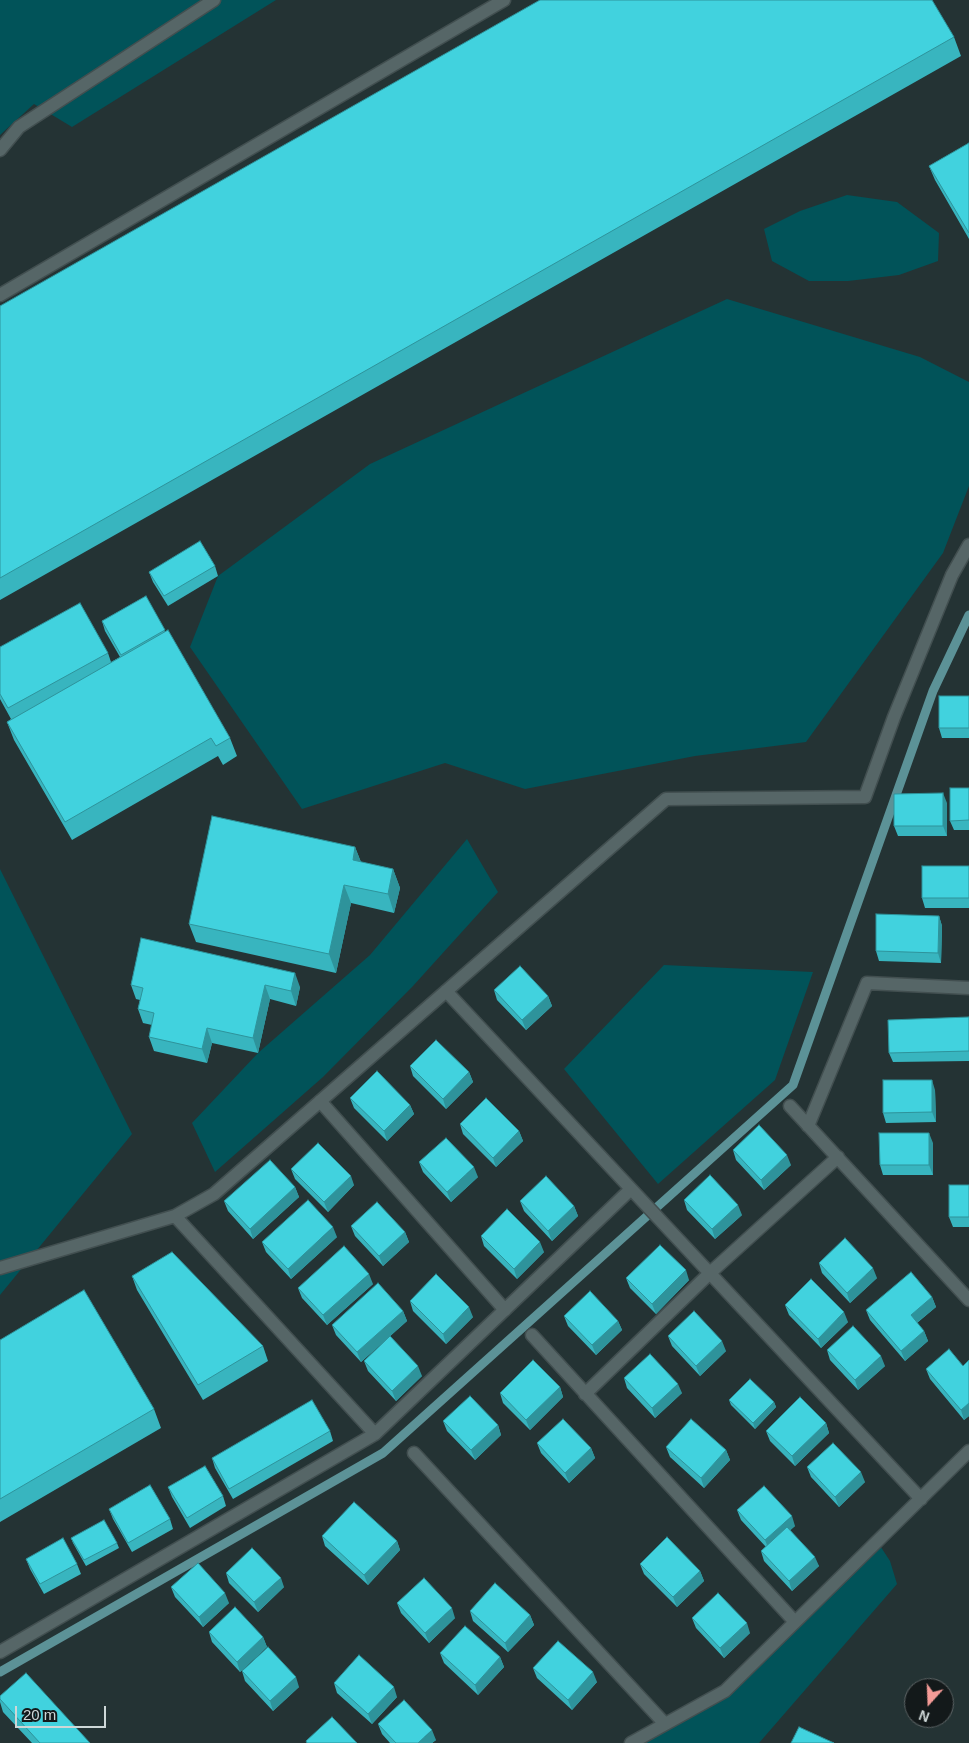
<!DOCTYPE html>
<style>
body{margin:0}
#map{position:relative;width:969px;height:1743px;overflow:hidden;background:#243334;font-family:Arial,sans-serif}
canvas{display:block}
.north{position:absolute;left:904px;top:1678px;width:50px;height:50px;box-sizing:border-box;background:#13191a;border:1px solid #5e6566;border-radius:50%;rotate:200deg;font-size:14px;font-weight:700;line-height:20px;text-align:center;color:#ced7d7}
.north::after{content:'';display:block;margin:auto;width:18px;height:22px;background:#f59b97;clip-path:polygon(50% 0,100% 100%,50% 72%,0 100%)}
.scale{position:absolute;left:15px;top:1706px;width:91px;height:22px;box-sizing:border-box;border:2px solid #ced7d7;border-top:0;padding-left:6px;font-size:15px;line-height:18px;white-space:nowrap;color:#ced7d7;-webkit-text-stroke:4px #13191a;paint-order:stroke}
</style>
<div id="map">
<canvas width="969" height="1743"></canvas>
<div class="north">N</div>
<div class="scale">20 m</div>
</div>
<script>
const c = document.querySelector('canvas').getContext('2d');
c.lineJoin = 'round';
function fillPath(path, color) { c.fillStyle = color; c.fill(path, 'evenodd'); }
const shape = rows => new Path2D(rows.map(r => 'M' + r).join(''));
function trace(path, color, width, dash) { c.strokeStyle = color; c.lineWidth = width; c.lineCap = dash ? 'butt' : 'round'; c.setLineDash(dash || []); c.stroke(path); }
const green = shape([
 [0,0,276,0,72,127,34,104,0,135],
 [847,195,897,202,939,233,938,261,899,275,848,281,809,281,772,261,764,229,800,211],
 [727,299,920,357,969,382,969,486,943,553,806,742,695,756,525,789,445,763,302,809,190,647,218,576,370,464],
 [467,839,498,892,413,986,323,1077,215,1172,192,1123,258,1053,370,955],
 [0,869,132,1134,0,1295],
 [664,965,813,972,775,1080,658,1184,564,1069],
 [877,1541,890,1561,897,1584,759,1743,634,1743,725,1691]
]);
const stream = shape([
 [0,1672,383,1453,793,1085,933,691,969,615]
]);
const lane = shape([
 [0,295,504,0]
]);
const street = shape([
 [0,150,19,127,214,0],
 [446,991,921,1499],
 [320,1101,505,1310],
 [790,1106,969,1300],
 [808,1126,867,983,969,988],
 [175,1216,214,1194,666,799,865,797,894,717,952,575,969,545],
 [0,1268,175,1216,375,1434,631,1189],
 [532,1335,795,1622],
 [585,1394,710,1273,838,1157],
 [414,1453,665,1724],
 [0,1652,375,1434],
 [631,1743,725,1691,969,1451]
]);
const wall = shape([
 [954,37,961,56,0,600,0,306],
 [969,143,969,239,935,180,929,166],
 [215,566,218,576,168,606,153,582,149,572],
 [146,596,165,632,230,738,237,756,223,765,218,756,72,840,14,740,7,722,11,719,0,699,0,647,108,653,111,662,120,657,105,631,102,621],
 [969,696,969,738,942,738,939,728],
 [969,788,969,830,954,830,950,821],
 [947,803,947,836,898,836,894,826],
 [355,847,361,862,393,869,400,888,394,913,351,903,336,973,196,942,189,924],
 [969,866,969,908,925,908,922,898],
 [939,916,942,926,941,963,879,961,876,951],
 [141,938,300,987,296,1006,270,999,258,1053,212,1043,207,1063,154,1051,149,1037,152,1025,143,1023,138,1009,140,1000,136,999,131,985],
 [494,990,548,996,552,1006,526,1030,497,1000],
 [969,1017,969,1061,893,1062,889,1053],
 [410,1066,469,1072,473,1082,446,1109,413,1076],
 [935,1090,936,1122,886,1123,883,1113],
 [350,1098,410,1105,414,1114,387,1141,354,1108],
 [460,1124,519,1131,523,1141,496,1167,463,1134],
 [933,1143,933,1175,883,1175,880,1165],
 [733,1150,791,1165,764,1190,736,1160],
 [419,1162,478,1177,451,1202,423,1172],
 [291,1169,354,1185,328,1212,295,1179],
 [969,1185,969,1227,953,1227,949,1217],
 [295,1187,299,1197,253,1239,228,1211,224,1201],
 [684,1200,742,1215,715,1239,687,1210],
 [520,1201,574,1206,578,1216,552,1241,524,1211],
 [351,1226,405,1232,409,1242,383,1266,355,1236],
 [481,1236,544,1252,517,1279,484,1246],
 [337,1237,291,1279,266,1252,262,1242],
 [819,1263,877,1278,850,1303,822,1273],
 [132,1276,263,1346,268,1361,203,1400,137,1290],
 [626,1278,689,1280,656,1314,630,1288],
 [373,1284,327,1325,302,1298,298,1288],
 [932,1297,936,1307,917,1323,924,1331,928,1341,905,1361,870,1320,866,1310],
 [410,1301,473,1317,446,1344,413,1311],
 [785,1305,848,1322,821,1348,789,1315],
 [403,1311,407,1321,361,1362,336,1335,332,1325],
 [564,1316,618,1321,622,1330,596,1355,568,1326],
 [668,1336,726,1351,700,1376,672,1346],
 [0,1340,154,1409,161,1428,0,1522],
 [827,1350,885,1366,858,1390,830,1360],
 [969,1360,969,1416,964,1420,930,1379,926,1369,963,1366],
 [364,1361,422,1376,396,1401,368,1371],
 [624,1378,682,1393,655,1418,627,1388],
 [560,1387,563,1397,530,1430,503,1403,500,1393],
 [729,1400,774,1402,776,1407,755,1429,731,1405],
 [443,1421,498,1425,501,1435,475,1460,447,1431],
 [826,1423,829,1433,795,1466,770,1441,766,1431],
 [330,1431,333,1441,233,1499,215,1468,212,1458],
 [537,1443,591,1448,595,1458,569,1483,541,1453],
 [666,1447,726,1450,730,1460,704,1488,670,1457],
 [807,1467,865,1482,839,1507,811,1477],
 [168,1487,223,1496,226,1506,190,1528,172,1497],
 [109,1509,170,1519,173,1529,132,1552,113,1519],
 [737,1510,795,1526,790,1530,819,1566,792,1591,764,1561,761,1551,766,1547,741,1520],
 [322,1536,397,1541,400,1550,368,1585,325,1546],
 [71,1538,117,1543,119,1548,86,1566,73,1543],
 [26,1559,77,1564,81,1574,44,1594,30,1569],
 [640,1564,700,1571,704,1581,677,1607,644,1574],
 [226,1573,284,1587,258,1612,229,1583],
 [171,1587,229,1603,203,1627,175,1597],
 [397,1603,455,1618,429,1643,401,1613],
 [470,1611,530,1615,534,1625,508,1652,473,1621],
 [692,1618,750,1633,724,1658,696,1628],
 [209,1632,263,1637,267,1647,240,1672,212,1642],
 [440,1653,500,1657,504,1667,478,1695,444,1663],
 [533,1668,597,1682,572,1710,537,1678],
 [242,1671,299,1687,273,1711,245,1681],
 [334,1683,397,1697,372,1724,337,1693],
 [0,1696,90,1743,32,1743,3,1712,0,1702],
 [378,1724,436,1740,432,1743,390,1743,382,1734]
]);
const shadedWall = shape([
 [943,793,947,803,947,836,943,826],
 [355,847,362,865,353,860],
 [393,869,400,888,394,913,388,894],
 [344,885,351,903,336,973,329,954],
 [939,916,942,926,941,963,938,953],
 [295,973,300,987,296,1006,291,991],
 [265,985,270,999,258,1053,253,1038],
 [548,996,552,1006,526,1030,522,1020],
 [207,1028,212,1043,207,1063,202,1049],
 [469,1072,473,1082,446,1109,443,1099],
 [932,1080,935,1090,936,1122,932,1112],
 [410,1105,414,1114,387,1141,384,1131],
 [519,1131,523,1141,496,1167,493,1158],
 [929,1133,933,1143,933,1175,929,1165],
 [787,1155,791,1165,764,1190,761,1180],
 [474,1167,478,1177,451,1202,447,1192],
 [351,1176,354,1185,328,1212,324,1202],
 [295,1187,299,1197,253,1239,250,1229],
 [738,1205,742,1215,715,1239,712,1229],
 [574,1206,578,1216,552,1241,548,1231],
 [333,1227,337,1237,291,1279,288,1269],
 [405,1232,409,1242,383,1266,379,1256],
 [540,1242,544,1252,517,1279,514,1269],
 [873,1268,877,1278,850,1303,847,1293],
 [686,1270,689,1280,656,1314,652,1304],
 [369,1274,373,1284,327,1325,323,1315],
 [932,1297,936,1307,914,1325,911,1315],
 [469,1307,473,1317,446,1344,443,1334],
 [403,1311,407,1321,361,1362,357,1352],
 [844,1312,848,1322,821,1348,818,1339],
 [618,1321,622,1330,596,1355,592,1345],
 [924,1331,928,1341,905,1361,901,1351],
 [722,1341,726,1351,700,1376,696,1366],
 [881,1356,885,1366,858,1390,855,1380],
 [418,1366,422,1376,396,1401,392,1391],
 [678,1384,682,1393,655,1418,652,1408],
 [560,1387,563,1397,530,1430,526,1420],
 [774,1402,776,1407,755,1429,753,1423],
 [969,1403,969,1416,964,1420,961,1410],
 [826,1423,829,1433,795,1466,792,1456],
 [498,1425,501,1435,475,1460,471,1450],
 [591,1448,595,1458,569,1483,565,1473],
 [726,1450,730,1460,704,1488,701,1478],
 [861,1472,865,1482,839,1507,835,1497],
 [792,1516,795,1526,769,1550,765,1540],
 [397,1541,400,1550,368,1585,364,1575],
 [815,1557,819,1566,792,1591,789,1581],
 [700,1571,704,1581,677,1607,673,1597],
 [281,1578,284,1587,258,1612,254,1602],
 [225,1593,229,1603,203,1627,199,1617],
 [452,1608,455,1618,429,1643,425,1633],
 [530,1615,534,1625,508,1652,505,1643],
 [747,1623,750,1633,724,1658,720,1648],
 [263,1637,267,1647,240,1672,237,1662],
 [500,1657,504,1667,478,1695,475,1685],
 [593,1672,597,1682,572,1710,568,1700],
 [296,1677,299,1687,273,1711,270,1701],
 [394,1687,397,1697,372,1724,368,1714],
 [432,1730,436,1740,432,1743,418,1743]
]);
const building = shape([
 [540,0,932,0,954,37,0,578,0,306,540,0],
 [969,143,969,233,929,166,969,143],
 [200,541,215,566,164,596,149,572,200,541],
 [146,596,165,630,121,655,102,621,146,596],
 [80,603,108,653,8,708,0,694,0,647,80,603],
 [168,630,230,738,216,746,211,738,65,822,7,722,168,630],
 [939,696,969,696,969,728,939,728,939,696],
 [950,788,969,788,969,820,950,821,950,788],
 [943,793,943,826,894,826,894,794,943,793],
 [212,816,355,847,353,860,393,869,388,894,344,885,329,954,189,924,212,816],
 [922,866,969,866,969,898,922,898,922,866],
 [876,914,939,916,938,953,876,951,876,914],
 [141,938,295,973,291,991,265,985,253,1038,207,1028,202,1049,149,1037,154,1013,138,1009,143,988,131,985,141,938],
 [520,966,548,996,522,1020,494,990,520,966],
 [969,1017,969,1051,889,1053,888,1020,969,1017],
 [436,1040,469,1072,443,1099,410,1066,436,1040],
 [377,1071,410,1105,384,1131,350,1098,377,1071],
 [883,1080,932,1080,932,1112,883,1113,883,1080],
 [486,1098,519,1131,493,1158,460,1124,486,1098],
 [759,1125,787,1155,761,1180,733,1150,759,1125],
 [879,1133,929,1133,929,1165,880,1165,879,1133],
 [446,1138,474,1167,447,1192,419,1162,446,1138],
 [318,1143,351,1176,324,1202,291,1169,318,1143],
 [270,1160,295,1187,250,1229,224,1201,270,1160],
 [710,1175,738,1205,712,1229,684,1200,710,1175],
 [546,1176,574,1206,548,1231,520,1201,546,1176],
 [949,1185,969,1185,969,1217,949,1217,949,1185],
 [308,1200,333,1227,288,1269,262,1242,308,1200],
 [377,1202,405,1232,379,1256,351,1226,377,1202],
 [507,1209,540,1242,514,1269,481,1236,507,1209],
 [845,1238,873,1268,847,1293,819,1263,845,1238],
 [660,1245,686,1270,652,1304,626,1278,660,1245],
 [344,1246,369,1274,323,1315,298,1288,344,1246],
 [172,1252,263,1346,198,1385,132,1276,172,1252],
 [911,1272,932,1297,911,1315,924,1331,901,1351,866,1310,911,1272],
 [436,1274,469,1307,443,1334,410,1301,436,1274],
 [811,1279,844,1312,818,1339,785,1305,811,1279],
 [378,1283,403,1311,357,1352,332,1325,378,1283],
 [84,1290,154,1409,0,1499,0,1340,84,1290],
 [590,1291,618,1321,592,1345,564,1316,590,1291],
 [694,1311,722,1341,696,1366,668,1336,694,1311],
 [853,1326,881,1356,855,1380,827,1350,853,1326],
 [390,1336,418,1366,392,1391,364,1361,390,1336],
 [949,1349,963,1366,969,1360,969,1403,961,1410,926,1369,949,1349],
 [650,1354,678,1384,652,1408,624,1378,650,1354],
 [533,1360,560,1387,526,1420,500,1393,533,1360],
 [750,1379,774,1402,753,1423,729,1400,750,1379],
 [470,1396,498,1425,471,1450,443,1421,470,1396],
 [800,1397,826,1423,792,1456,766,1431,800,1397],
 [312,1400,330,1431,229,1489,212,1458,312,1400],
 [563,1419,591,1448,565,1473,537,1443,563,1419],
 [691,1419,726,1450,701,1478,666,1447,691,1419],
 [833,1443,861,1472,835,1497,807,1467,833,1443],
 [205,1466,223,1496,187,1518,168,1487,205,1466],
 [150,1485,170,1519,128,1543,109,1509,150,1485],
 [764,1486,792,1516,765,1540,737,1510,764,1486],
 [354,1502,397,1541,364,1575,322,1536,354,1502],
 [104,1520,117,1543,84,1560,71,1538,104,1520],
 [787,1527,815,1557,789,1581,761,1551,787,1527],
 [667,1537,700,1571,673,1597,640,1564,667,1537],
 [63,1538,77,1564,40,1584,26,1559,63,1538],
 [252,1548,281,1578,254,1602,226,1573,252,1548],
 [198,1563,225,1593,199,1617,171,1587,198,1563],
 [424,1578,452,1608,425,1633,397,1603,424,1578],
 [495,1583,530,1615,505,1643,470,1611,495,1583],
 [718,1593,747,1623,720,1648,692,1618,718,1593],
 [235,1607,263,1637,237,1662,209,1632,235,1607],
 [465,1626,500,1657,475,1685,440,1653,465,1626],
 [558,1641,593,1672,568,1700,533,1668,558,1641],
 [268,1647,296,1677,270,1701,242,1671,268,1647],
 [359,1655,394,1687,368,1714,334,1683,359,1655],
 [26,1673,90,1743,40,1743,0,1699,0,1696,26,1673],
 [404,1700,432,1730,418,1743,396,1743,378,1724,404,1700],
 [332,1717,357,1743,307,1743,306,1741,332,1717],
 [799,1727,834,1743,791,1743,799,1727]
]);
fillPath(green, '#015359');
trace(stream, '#5c9297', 9);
trace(lane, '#424f50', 15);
trace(street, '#424f50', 15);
trace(lane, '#566667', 12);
trace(street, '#566667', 12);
fillPath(wall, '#38b5bf');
fillPath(shadedWall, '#2e939b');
fillPath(building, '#41d2de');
trace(building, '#2e939b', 1);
</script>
